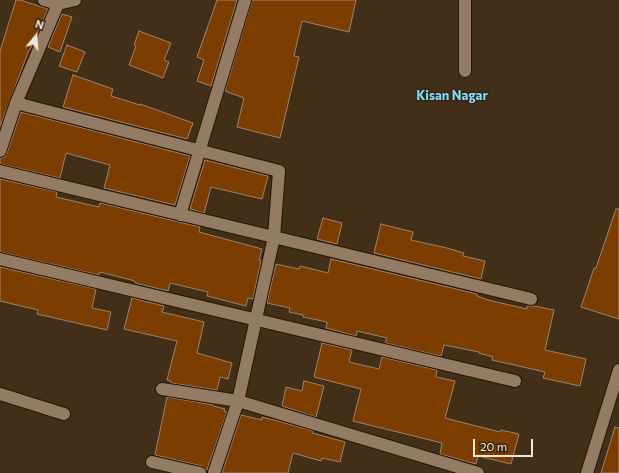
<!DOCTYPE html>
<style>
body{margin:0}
#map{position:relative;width:619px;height:473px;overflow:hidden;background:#422f18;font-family:Commissioner,sans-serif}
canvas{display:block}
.north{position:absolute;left:16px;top:16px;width:40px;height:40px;-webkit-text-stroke:3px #37250d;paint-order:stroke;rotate:18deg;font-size:11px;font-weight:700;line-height:16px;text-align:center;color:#f4e7d9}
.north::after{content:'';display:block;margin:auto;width:14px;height:18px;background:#f4e7d9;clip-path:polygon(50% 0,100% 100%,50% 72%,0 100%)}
.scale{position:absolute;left:473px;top:439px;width:60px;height:18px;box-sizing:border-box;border:2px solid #f4e7d9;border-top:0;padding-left:5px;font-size:12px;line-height:14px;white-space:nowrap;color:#f4e7d9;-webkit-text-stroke:3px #37250d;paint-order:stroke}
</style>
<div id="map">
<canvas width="619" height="473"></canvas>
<div class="north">N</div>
<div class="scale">20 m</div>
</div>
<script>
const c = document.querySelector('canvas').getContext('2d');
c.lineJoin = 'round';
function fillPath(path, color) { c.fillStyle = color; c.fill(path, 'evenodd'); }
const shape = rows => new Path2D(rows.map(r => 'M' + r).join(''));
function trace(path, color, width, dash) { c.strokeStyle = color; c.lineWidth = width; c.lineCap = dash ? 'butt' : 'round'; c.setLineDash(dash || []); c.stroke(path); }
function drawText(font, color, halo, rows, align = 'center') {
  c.font = font + ' Commissioner,sans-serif'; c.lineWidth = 3; c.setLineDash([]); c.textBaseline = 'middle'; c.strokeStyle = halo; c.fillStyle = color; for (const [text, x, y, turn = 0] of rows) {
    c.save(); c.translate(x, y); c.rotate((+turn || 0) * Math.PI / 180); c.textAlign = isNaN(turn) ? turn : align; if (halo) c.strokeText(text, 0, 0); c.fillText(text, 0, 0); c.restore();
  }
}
const building = shape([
 [16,0,20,0,48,9,30,50,29,50,0,127,0,51,16,0],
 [217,0,237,0,211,86,197,81,204,60,197,57,217,0],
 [252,0,356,0,349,32,302,21,294,56,299,57,280,138,237,127,244,98,225,91,252,0],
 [62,14,72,17,60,52,48,47,62,14],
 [139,31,171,43,164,60,169,62,163,78,129,65,136,46,134,45,139,31],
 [67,45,85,52,77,72,59,66,67,45],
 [73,75,113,89,111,96,140,105,140,104,193,123,187,139,63,107,73,75],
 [21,112,190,156,175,205,104,188,110,165,66,153,60,178,0,164,0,158,5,157,7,153,21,112],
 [205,160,268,176,262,199,211,187,204,213,190,209,205,160],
 [0,179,57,192,56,197,99,207,100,203,200,227,199,232,262,249,259,260,261,260,253,299,248,298,246,306,207,296,208,292,170,283,168,291,135,283,135,281,100,272,99,275,0,252,0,179],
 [616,209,619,209,619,319,581,307,594,268,596,268,616,209],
 [323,218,342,223,337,244,317,239,323,218],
 [381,224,413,232,411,240,447,248,464,253,463,256,485,261,481,279,374,253,381,224],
 [331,259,477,294,477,296,488,300,527,309,527,306,534,306,554,310,545,350,586,359,580,386,543,378,545,372,492,360,493,357,479,353,479,352,444,345,441,356,385,343,387,338,357,331,356,336,326,328,327,322,303,317,303,315,289,312,290,308,267,303,276,264,299,269,300,266,328,273,331,259],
 [0,267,96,289,92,308,111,312,107,330,37,314,38,310,0,301,0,267],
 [132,298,164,306,162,312,204,322,197,353,232,363,228,379,220,377,217,390,171,383,171,381,167,380,177,341,124,329,132,298],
 [322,343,352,350,349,362,379,369,382,357,437,370,436,377,455,381,445,418,500,432,501,430,519,434,511,464,478,456,476,464,440,454,442,443,353,421,361,389,314,377,322,343],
 [304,381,324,386,316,417,282,406,286,387,302,391,304,381],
 [167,397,213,405,213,406,225,409,224,411,227,412,207,470,202,466,155,455,167,397],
 [241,415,262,420,262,417,278,421,313,431,312,433,345,442,340,462,322,458,321,461,293,453,288,473,222,473,241,415],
 [615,427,619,428,619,473,601,473,615,427]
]);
const minor = shape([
 [44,0,58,4,75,0],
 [465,71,465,0],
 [16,103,279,171,274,237,238,401,214,473],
 [0,151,16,103,58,4],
 [0,171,531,299],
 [180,215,245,0],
 [0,259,515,381],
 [162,389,238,401,478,473],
 [0,394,64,414],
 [152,462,200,473],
 [587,473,619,370]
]);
const quarterNames = [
 ["Kisan Nagar",452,96]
];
fillPath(building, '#7c3e00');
trace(building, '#9f826e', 1);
trace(minor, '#281601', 14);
trace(minor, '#937c63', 12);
drawText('bold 13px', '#7edcfc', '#37250d', quarterNames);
</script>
